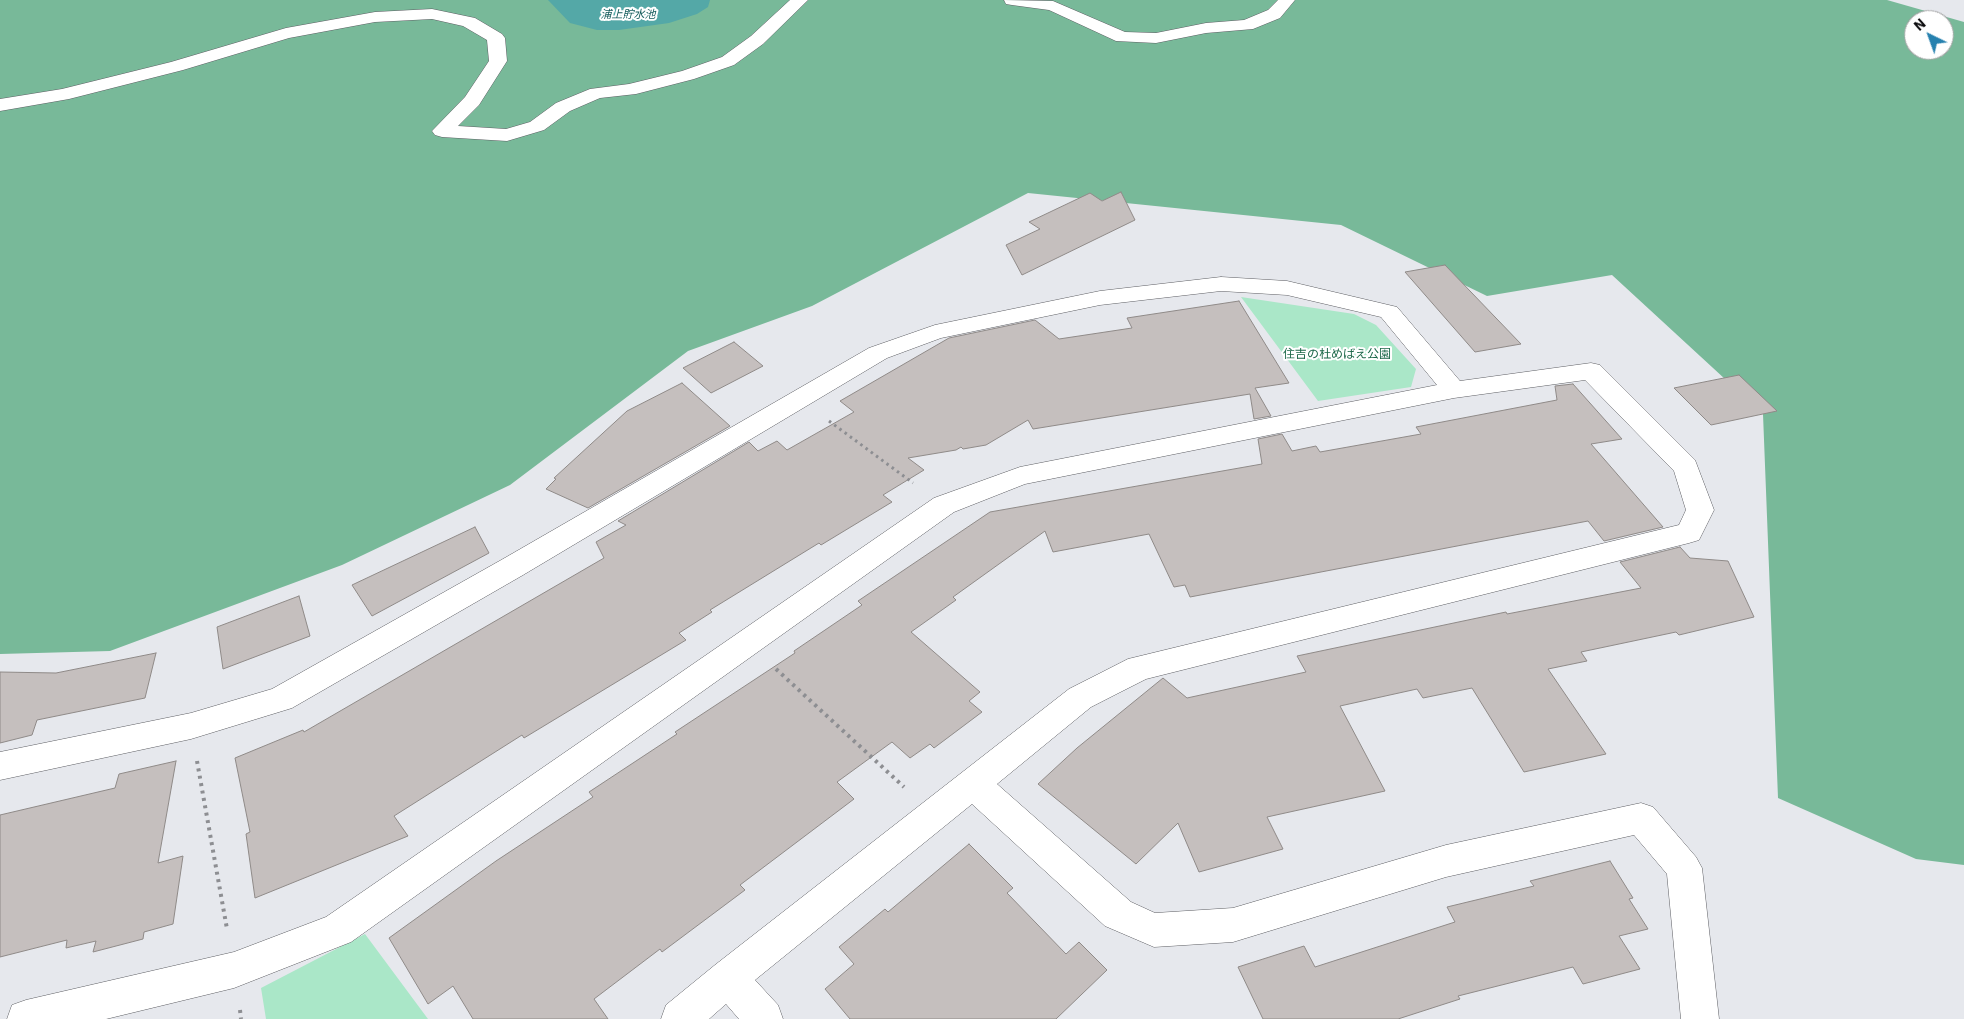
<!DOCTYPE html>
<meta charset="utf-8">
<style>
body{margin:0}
#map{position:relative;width:1964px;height:1019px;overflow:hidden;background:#e6e8ed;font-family:"IBM Plex Sans",sans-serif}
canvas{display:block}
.north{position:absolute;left:1904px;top:10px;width:50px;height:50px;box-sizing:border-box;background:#fff;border:1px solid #9d9d9e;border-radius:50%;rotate:318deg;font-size:14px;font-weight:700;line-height:20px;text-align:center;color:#0b0b0d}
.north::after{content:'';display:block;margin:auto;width:18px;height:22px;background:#2681af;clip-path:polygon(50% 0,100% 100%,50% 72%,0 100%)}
</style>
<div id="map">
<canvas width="1964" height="1019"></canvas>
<div class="north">N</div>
</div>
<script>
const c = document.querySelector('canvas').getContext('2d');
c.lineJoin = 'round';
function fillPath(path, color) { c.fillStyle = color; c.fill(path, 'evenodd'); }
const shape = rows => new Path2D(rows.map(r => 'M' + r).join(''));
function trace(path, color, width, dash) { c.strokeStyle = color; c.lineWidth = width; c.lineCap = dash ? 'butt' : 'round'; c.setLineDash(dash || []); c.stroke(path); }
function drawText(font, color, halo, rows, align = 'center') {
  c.font = font + ' "IBM Plex Sans","Noto Sans JP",sans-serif'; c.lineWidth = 4; c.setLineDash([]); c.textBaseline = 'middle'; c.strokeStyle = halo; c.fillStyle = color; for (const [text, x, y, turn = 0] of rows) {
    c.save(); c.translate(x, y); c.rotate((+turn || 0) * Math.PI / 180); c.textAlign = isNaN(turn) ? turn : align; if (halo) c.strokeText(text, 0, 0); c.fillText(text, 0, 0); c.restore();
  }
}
const green = shape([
 [1241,297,1354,314,1376,325,1416,369,1411,387,1318,401],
 [365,934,428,1019,266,1019,261,988]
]);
const forest = shape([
 [0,0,1887,0,1964,22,1964,865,1916,859,1778,798,1763,414,1612,275,1487,296,1341,225,1028,193,812,306,688,351,510,485,342,565,110,651,0,654],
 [1914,20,1944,20,1944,50,1914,50]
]);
const water = shape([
 [548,0,710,0,708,7,697,14,669,23,619,30,597,30,570,23]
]);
const building = shape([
 [1121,192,1135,220,1022,275,1006,245,1040,229,1029,222,1090,193,1102,201,1121,192],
 [1445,265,1521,344,1475,352,1405,272,1445,265],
 [1239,301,1289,383,1255,388,1271,416,1254,419,1250,394,1033,429,1028,420,986,445,963,449,961,447,956,450,908,458,924,470,883,495,892,502,821,545,819,543,710,610,712,612,679,633,686,640,524,738,522,735,394,816,408,836,255,898,246,834,250,832,235,758,303,730,304,732,604,558,596,542,626,525,618,521,749,442,758,451,777,441,787,450,854,412,840,401,949,338,1035,320,1059,339,1132,328,1127,318,1239,301],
 [734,342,763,366,711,393,683,368,734,342],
 [1739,375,1777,411,1711,425,1674,388,1739,375],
 [682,383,730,426,588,508,546,489,556,479,554,478,627,411,682,383],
 [1573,384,1622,439,1591,444,1663,527,1604,541,1588,521,1190,597,1185,585,1174,587,1149,534,1053,552,1045,531,953,597,956,600,911,632,980,692,969,701,982,712,934,748,930,744,910,758,892,742,837,782,854,799,740,885,745,890,662,952,660,949,594,999,608,1019,473,1019,453,986,428,1004,389,938,496,861,593,797,589,792,677,734,675,732,795,653,794,651,862,605,858,601,990,512,1262,464,1258,439,1282,434,1292,451,1316,446,1320,452,1421,434,1416,427,1557,400,1555,386,1573,384],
 [475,527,489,553,372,616,352,585,475,527],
 [1680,547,1690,558,1728,561,1754,617,1679,635,1676,632,1581,652,1587,661,1548,669,1606,754,1524,772,1472,688,1423,698,1417,689,1340,706,1385,791,1267,817,1283,849,1199,872,1178,823,1136,864,1038,784,1077,748,1163,678,1187,698,1306,672,1297,656,1506,612,1507,614,1641,588,1620,562,1680,547],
 [299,596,310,636,223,669,217,627,299,596],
 [156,653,145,698,37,720,32,735,0,743,0,672,56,673,156,653],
 [176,761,158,863,183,856,173,924,144,932,143,939,93,952,96,941,66,948,67,940,0,957,0,815,115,788,119,774,176,761],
 [969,844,1013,888,1007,893,1066,954,1079,942,1107,970,1056,1019,850,1019,825,989,854,964,839,947,885,909,888,912,969,844],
 [1610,861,1633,898,1629,899,1648,929,1619,936,1640,969,1583,984,1573,967,1458,996,1460,999,1398,1019,1263,1019,1238,967,1304,946,1315,967,1455,922,1447,907,1534,886,1530,881,1610,861]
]);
const pathFar1 = shape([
 [829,421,913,483]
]);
const path = shape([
 [776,669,904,787],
 [197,761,227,929],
 [240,1010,241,1019]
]);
const street = shape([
 [790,0,808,0,763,44,734,65,694,79,636,94,600,98,570,111,544,130,507,141,442,137,435,135,432,131,465,97,489,61,487,40,463,26,432,19,375,22,289,38,183,70,69,99,0,111,0,99,62,89,171,62,286,28,375,12,432,9,475,18,502,34,505,38,507,61,479,105,458,126,506,129,530,122,556,103,590,89,629,84,682,71,722,57,751,36,790,0],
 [1004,0,1053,1,1125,32,1156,33,1206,23,1244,20,1268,10,1278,0,1295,0,1280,18,1253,29,1206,33,1156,43,1116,41,1049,10,1012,5,1006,4,1004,0],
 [1221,277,1287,281,1397,307,1460,381,1591,363,1600,365,1695,460,1714,510,1699,540,1689,543,1146,679,1091,707,997,784,1131,902,1155,913,1233,908,1446,845,1641,803,1653,807,1696,857,1702,868,1719,1019,1681,1019,1667,874,1634,835,1446,877,1233,942,1154,947,1105,926,972,804,755,980,778,1005,783,1019,739,1019,726,1004,709,1019,661,1019,666,1005,715,965,1069,689,1128,659,1679,525,1686,510,1674,471,1585,380,1454,398,1025,484,954,512,351,942,234,988,106,1019,7,1019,12,1005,26,1000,234,952,326,917,934,498,1020,467,1437,385,1381,317,1287,295,1221,291,1100,305,941,338,887,358,523,575,292,708,191,739,0,780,0,752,191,713,272,689,503,559,869,348,935,325,1100,291,1221,277]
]);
const farWaternames = [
 ["浦上貯水池",628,15]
];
const parkNames = [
 ["住吉の杜めばえ公園",1337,355]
];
fillPath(green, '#aae7c8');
fillPath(forest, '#78b999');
fillPath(water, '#54a8a7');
fillPath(building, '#c5bfbe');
trace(building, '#8f8a88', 1);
trace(street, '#5e5f64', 1);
trace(pathFar1, '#8d8e92', 3, [2.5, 4]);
trace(path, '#8d8e92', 4, [3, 4.5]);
fillPath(street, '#fff');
drawText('italic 11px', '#125a5a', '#fff', farWaternames);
drawText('12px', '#1b6748', '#fff', parkNames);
</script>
